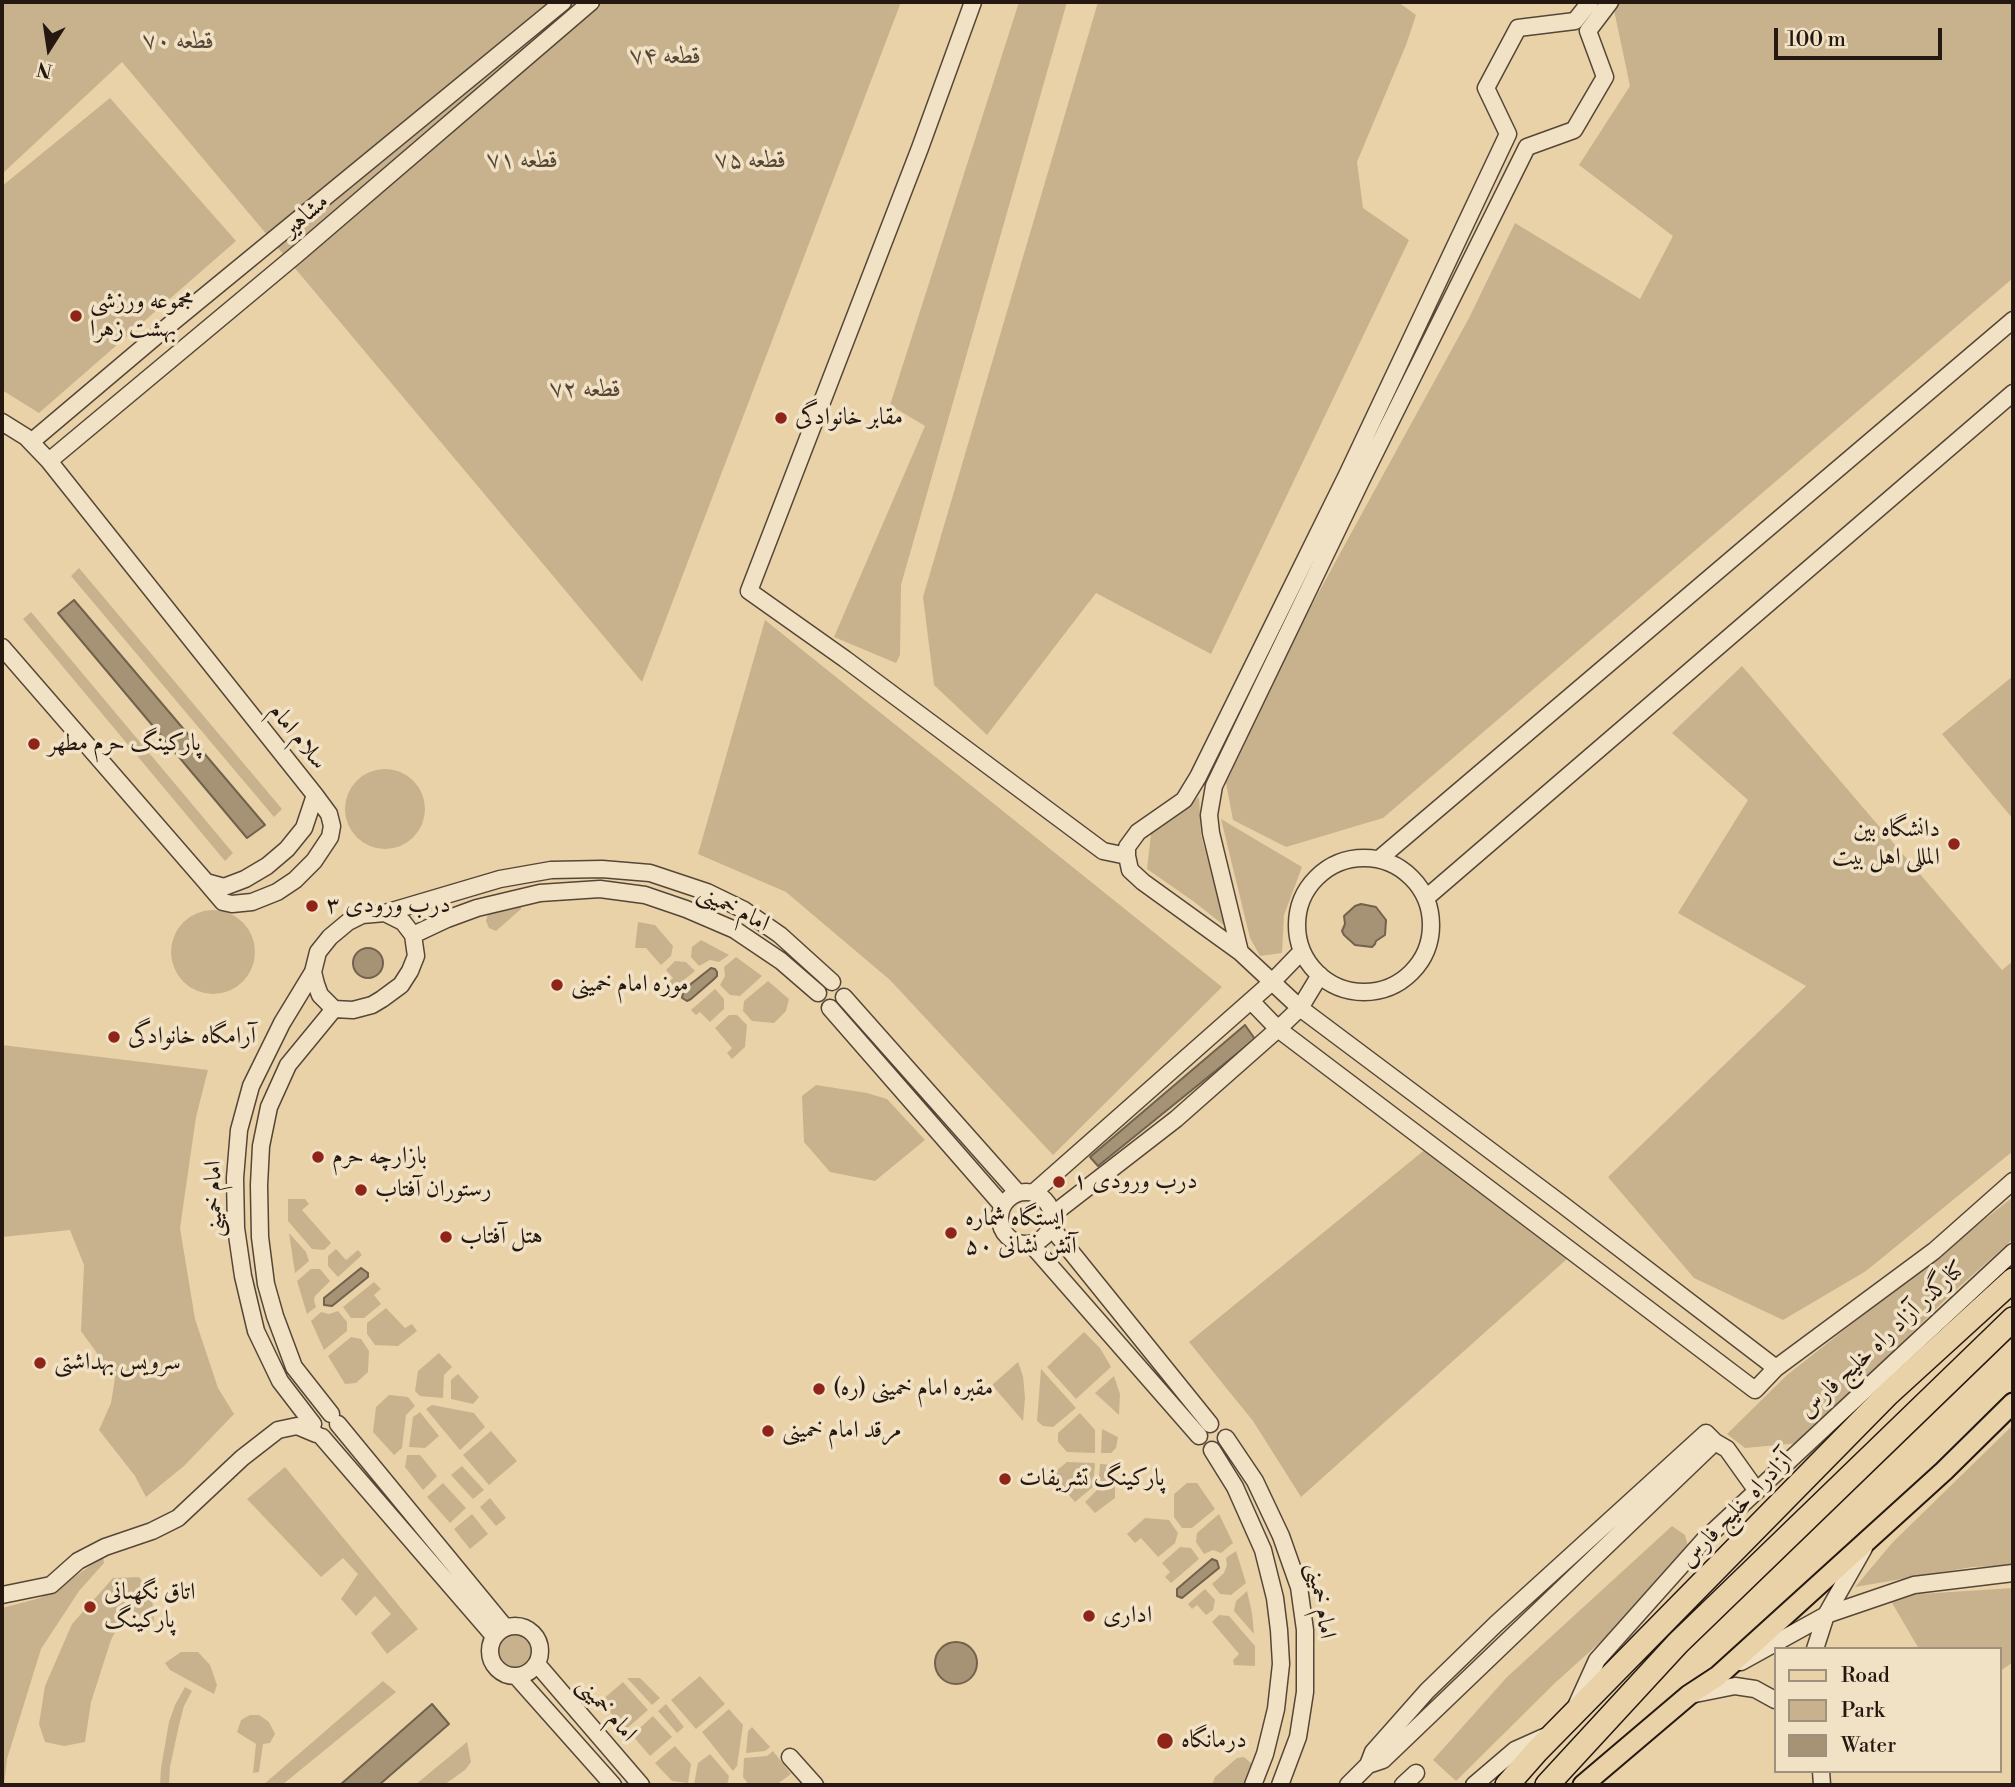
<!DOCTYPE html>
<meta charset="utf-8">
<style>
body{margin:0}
#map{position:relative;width:2015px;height:1787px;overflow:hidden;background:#e9d2a8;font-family:"Libre Bodoni",serif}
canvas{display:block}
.frame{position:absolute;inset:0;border:4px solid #251811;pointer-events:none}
.legend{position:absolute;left:1774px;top:1647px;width:228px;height:126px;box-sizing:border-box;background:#f1e2c6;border:2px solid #9f917e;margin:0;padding:9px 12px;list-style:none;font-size:21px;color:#251811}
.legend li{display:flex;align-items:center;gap:14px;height:35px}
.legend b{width:35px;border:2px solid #9f917e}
.north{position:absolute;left:14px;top:14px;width:70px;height:70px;-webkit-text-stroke:5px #f1e2c6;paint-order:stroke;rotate:192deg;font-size:19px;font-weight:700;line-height:28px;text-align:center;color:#251811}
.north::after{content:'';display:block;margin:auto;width:24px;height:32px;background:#251811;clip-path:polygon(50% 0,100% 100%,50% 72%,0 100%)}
.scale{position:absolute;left:1774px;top:28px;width:168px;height:32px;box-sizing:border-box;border:4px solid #251811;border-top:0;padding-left:9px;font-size:21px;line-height:24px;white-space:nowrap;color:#251811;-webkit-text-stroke:5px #f1e2c6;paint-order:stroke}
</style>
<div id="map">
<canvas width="2015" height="1787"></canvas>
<div class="frame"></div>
<ul class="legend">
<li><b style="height:9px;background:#e9d2a8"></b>Road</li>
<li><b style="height:19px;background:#c8b28e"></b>Park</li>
<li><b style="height:19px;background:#a69375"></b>Water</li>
</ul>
<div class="north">N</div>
<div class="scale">100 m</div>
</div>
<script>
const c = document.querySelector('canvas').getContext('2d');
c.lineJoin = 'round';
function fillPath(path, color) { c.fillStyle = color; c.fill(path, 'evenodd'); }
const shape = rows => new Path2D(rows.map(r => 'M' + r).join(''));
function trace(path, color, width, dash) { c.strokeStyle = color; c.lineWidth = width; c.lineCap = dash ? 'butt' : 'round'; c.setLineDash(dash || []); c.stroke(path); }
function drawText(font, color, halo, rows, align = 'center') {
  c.font = font + ' "Libre Bodoni",Amiri,serif'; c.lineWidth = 7; c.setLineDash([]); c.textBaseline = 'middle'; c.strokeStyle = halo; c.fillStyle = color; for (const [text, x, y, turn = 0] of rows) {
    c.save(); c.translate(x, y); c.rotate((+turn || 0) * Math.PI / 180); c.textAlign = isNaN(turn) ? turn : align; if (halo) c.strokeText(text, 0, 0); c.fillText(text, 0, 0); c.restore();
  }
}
const green = shape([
 [2,2,901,2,642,682,122,62,2,174],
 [1019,2,1067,2,901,585,900,655,896,663,834,637,925,426,890,405],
 [1098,2,1398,2,1416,15,1406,45,1357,162,1363,208,1409,240,1211,654,1096,593,987,735,934,685,923,597],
 [1620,2,2013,2,2013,278,1383,818,1286,847,1233,820,1223,767,1469,318,1515,223,1640,299,1673,236,1579,165,1630,86,1614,10],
 [110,98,236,241,39,413,2,390,2,186],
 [79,568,282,809,274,817,71,576],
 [31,612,233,853,225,861,23,619],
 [765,620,1222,987,1053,1155,890,980,786,892,698,854],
 [1742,666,2002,970,2013,961,2013,1151,1866,1271,1783,1320,1694,1278,1608,1177,1806,986,1678,913,1748,800,1672,733],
 [2013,676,2013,819,1942,734],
 '345 809a40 40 0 1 1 80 0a40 40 0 1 1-80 0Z',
 [1199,797,1201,835,1226,927,1193,901,1147,869,1151,834],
 [1221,819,1302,867,1284,915,1282,953,1260,956,1250,938],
 [521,905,521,909,496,931,489,928,486,921,488,914],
 '171 952a42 42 0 1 1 84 0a42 42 0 1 1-84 0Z',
 [638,922,655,925,673,946,671,956,661,965,646,948,635,948],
 [701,940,729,955,719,962,710,960,699,966,691,957,692,947],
 [736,957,762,976,740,996,730,995,720,985,725,976,724,967],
 [675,961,686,962,695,971,674,988,669,982,673,978,666,970],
 [768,981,789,999,786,1011,774,1023,752,1021,743,1011,744,1001],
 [715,989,724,999,724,1009,710,1022,700,1012,696,1015,691,1010],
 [729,1015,737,1015,747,1025,745,1047,732,1059,727,1053,732,1048,715,1028],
 [2,1045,208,1070,196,1117,180,1228,195,1319,218,1388,234,1414,184,1466,146,1497,135,1476,99,1430,111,1403,115,1378,81,1331,84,1265,70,1230,2,1237],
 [816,1085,867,1093,887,1099,925,1140,875,1181,830,1172,804,1142,802,1096],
 [1427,1148,1568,1258,1301,1497,1253,1421,1189,1342],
 [2013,1197,2013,1239,1949,1296,1800,1443,1745,1448,1727,1434,1787,1375],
 [288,1199,305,1199,309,1204,302,1210,331,1243,324,1250,312,1249,288,1221],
 [289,1233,306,1252,309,1261,295,1273],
 [336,1249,346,1260,358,1250,362,1255,338,1277,328,1266,328,1256],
 [311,1269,320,1269,330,1281,315,1296,314,1301,316,1307,307,1314,297,1281],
 [374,1282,381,1289,374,1295,381,1304,364,1318,351,1318,343,1307],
 [386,1308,405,1328,412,1324,417,1331,398,1346,375,1345,367,1334,367,1323],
 [338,1311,347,1322,347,1331,324,1350,311,1321,321,1312,329,1314],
 [1084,1332,1100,1348,1111,1367,1076,1399,1047,1367],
 [351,1337,361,1339,369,1351,368,1372,356,1383,345,1384,328,1356],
 [439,1353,452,1367,444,1375,443,1398,420,1396,415,1391,418,1371],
 [1018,1362,1023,1376,1025,1398,1023,1421,992,1385],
 [1041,1369,1076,1408,1053,1427,1043,1426,1037,1421],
 [458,1374,479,1397,473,1404,451,1399,451,1380],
 [1114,1376,1120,1394,1119,1415,1095,1393],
 [389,1395,408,1397,415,1406,406,1415,402,1448,394,1455,373,1432,376,1407],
 [432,1405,474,1413,485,1427,460,1450,426,1409],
 [420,1412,439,1436,425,1448,409,1447,413,1417],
 [1080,1413,1095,1430,1095,1453,1067,1452,1058,1442,1058,1433],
 [2013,1425,2013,1565,1972,1567,1855,1587,1893,1542],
 [1102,1429,1118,1437,1116,1448,1111,1453,1101,1453],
 [491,1431,517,1461,489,1485,463,1455],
 [407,1455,420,1455,437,1476,423,1490,405,1467],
 [1067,1462,1095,1463,1093,1487,1075,1502,1051,1475],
 [1100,1464,1115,1465,1115,1498,1095,1513,1085,1502,1098,1489],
 [462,1466,484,1490,473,1499,451,1475],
 [285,1467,418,1629,387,1654,371,1633,391,1614,375,1596,356,1616,341,1599,358,1574,343,1558,321,1577,247,1499],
 [443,1483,466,1508,450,1523,427,1497],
 [1187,1483,1197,1483,1215,1509,1192,1528,1182,1528,1174,1517,1174,1494],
 [490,1498,506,1518,496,1526,480,1507],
 [472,1514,488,1534,470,1549,454,1529],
 [1219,1514,1233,1543,1221,1553,1213,1550,1204,1554,1196,1542,1197,1533],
 [1145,1518,1169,1520,1178,1533,1175,1543,1158,1557,1141,1538,1135,1543,1127,1534],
 [1672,1526,1685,1535,1689,1550,1656,1592,1556,1682,1456,1781,1433,1760,1507,1677],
 [1180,1547,1191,1548,1199,1559,1171,1583,1165,1577,1170,1572,1162,1563],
 [1236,1551,1246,1583,1231,1595,1220,1594,1212,1584,1224,1573,1227,1565,1226,1558],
 [103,1557,104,1563,79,1591,41,1649,7,1759,4,1785,2,1785,2,1608,40,1598,67,1582],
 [139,1577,152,1594,154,1622,125,1612,111,1640,91,1702,85,1742,64,1746,45,1742,39,1724,45,1686,72,1624,113,1578],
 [2013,1588,2013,1662,1999,1672,1999,1649,1919,1649,1888,1596],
 [1205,1589,1215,1600,1213,1610,1206,1615,1197,1605,1192,1609,1188,1604],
 [1247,1591,1252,1613,1254,1634,1234,1611,1236,1601],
 [1219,1615,1229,1616,1255,1646,1255,1666,1234,1665,1233,1660,1239,1654,1212,1622],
 '496 1651a18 18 0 1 1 36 0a18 18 0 1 1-36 0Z',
 [181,1652,198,1652,210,1665,217,1685,214,1694,170,1670,165,1663],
 [700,1676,725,1704,696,1729,671,1700],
 [627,1678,640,1678,660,1698,652,1705],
 [383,1681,396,1692,282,1785,263,1785],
 [623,1682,648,1710,625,1730,601,1701],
 [185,1687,192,1691,184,1706,179,1725,170,1767,169,1785,160,1785,161,1768,169,1722,175,1705],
 [666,1704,684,1727,677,1733,658,1711],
 [729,1709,743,1725,737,1766,733,1771,702,1732],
 [250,1715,259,1715,269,1722,275,1734,270,1743,263,1744,259,1772,253,1773,256,1744,237,1732,241,1720],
 [653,1716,672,1737,650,1756,632,1735],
 [752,1727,770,1747,765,1751,746,1753,748,1731],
 [467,1742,471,1762,465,1770,444,1785,415,1785],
 [675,1746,691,1764,688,1783,672,1781,655,1763],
 [773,1751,791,1774,776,1785,749,1785,743,1777,744,1758,767,1756],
 [710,1754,729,1776,728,1782,725,1785,694,1784,698,1763],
 [1244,1757,1251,1763,1252,1768,1246,1785,1212,1785,1215,1777,1237,1758]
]);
const water = shape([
 [74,600,265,825,247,838,58,613,74,600],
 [1361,904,1376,907,1386,920,1385,935,1376,941,1375,944,1372,947,1355,945,1344,935,1342,931,1345,924,1344,916,1355,906,1361,904],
 '353 963a15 15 0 1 1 30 0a15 15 0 1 1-30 0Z',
 [711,968,715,969,717,972,717,976,713,980,691,999,687,1001,682,998,683,992,687,987,711,968],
 [1245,1025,1255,1039,1098,1166,1090,1157,1245,1025],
 [361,1268,368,1273,368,1277,332,1306,324,1305,324,1298,361,1268],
 [1212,1559,1217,1561,1219,1568,1182,1598,1177,1596,1177,1589,1212,1559],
 '935 1663a21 21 0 1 1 42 0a21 21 0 1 1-42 0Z',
 [432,1704,449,1724,379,1785,340,1785,432,1704]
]);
const minor = shape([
 [973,2,920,148,749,591,845,659,1103,851,1127,856],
 [1590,2,1575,21,1518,28,1486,88,1508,134,1347,475,1198,777,1184,800,1138,832,1127,847,1127,856,1130,870,1143,882,1240,952,1300,1008,1563,1205,1776,1368],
 [2,422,26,437,49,461,315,795,304,828,287,849,267,866,245,879,224,887,206,882,2,647],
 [31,442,173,322,563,2],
 [49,461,296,255,591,2],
 '1297 925a67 67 0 1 1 134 0a67 67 0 1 1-134 0Z',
 [1379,859,2013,320],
 [206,882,223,902,232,904,252,902,277,892,295,880,314,861,330,837,332,826,329,814,315,795],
 [1426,898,2013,393],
 [385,913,500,879,551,870,602,869,650,873,707,892,744,910,780,935,832,982],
 [385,913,403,922,413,935,416,956,410,971,401,985,382,999,372,1005,353,1010,334,1009,320,995,316,984,313,972,318,952,330,937,348,922,362,915,385,913],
 [413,935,447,919,477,908,540,893,600,889,645,895,686,909,735,930,781,961,818,993],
 [1240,952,1211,833,1209,815,1214,786,1361,481,1527,147,1574,130,1605,77,1588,31,1610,2],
 [844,997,1018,1193],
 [1251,1001,1278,1029,1755,1390,1776,1368,1934,1251,2013,1181],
 [830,1008,1002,1205],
 '1000 1218a26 26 0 1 1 52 0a26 26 0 1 1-52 0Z',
 [1033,1193,1272,982,1302,951],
 [1052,1215,1176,1119,1278,1029,1300,1008,1320,975],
 [1051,1227,1210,1424],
 [1031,1244,1199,1436],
 [331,1414,294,1367,275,1316,266,1284,260,1237,259,1185,261,1146,269,1107,288,1065,334,1009],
 [313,1424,280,1381,256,1331,243,1276,236,1228,235,1178,239,1130,251,1086,282,1023,313,972],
 [338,1424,505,1627],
 [322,1437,494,1636],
 [1226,1438,1255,1481,1281,1536,1299,1587,1305,1630,1305,1692,1298,1737,1280,1785],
 [1715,1442,1727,1449,1757,1491],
 [1212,1450,1235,1487,1263,1550,1275,1598,1279,1630,1281,1664,1276,1709,1265,1754,1253,1785],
 [2,1595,51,1585,78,1561,105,1547,152,1531,178,1518,242,1458,278,1430,297,1426,316,1434],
 '490 1651a25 25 0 1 1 50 0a25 25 0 1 1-50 0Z',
 [1815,1649,1826,1615,1864,1548],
 [1741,1662,1826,1615,1914,1585,2013,1573],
 [537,1664,641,1785],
 [516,1676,613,1785],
 [1695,1694,1735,1686,1755,1689,1775,1700],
 [1577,1704,1597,1660,1704,1540,2013,1252],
 [790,1757,815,1785],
 [1821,1771,1822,1785],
 [1348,1785,1368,1765,1373,1752,1427,1691,1496,1624,1706,1433,1715,1442,1383,1760,1368,1765],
 [1403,1785,1416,1773],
 [1474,1785,1515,1750,1544,1737]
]);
const major = shape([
 [1583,1785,1689,1695,1718,1676,1944,1471,2013,1403]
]);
const highway = shape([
 [1507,1785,1537,1751,1888,1394,2013,1280],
 [1547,1785,1678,1643,2013,1319]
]);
const markers = [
 [76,316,7,"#8f2418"],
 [781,418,7,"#8f2418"],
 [34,744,7,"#8f2418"],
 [1954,844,7,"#8f2418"],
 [312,906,7,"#8f2418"],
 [557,985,7,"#8f2418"],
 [114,1037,7,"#8f2418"],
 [318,1157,7,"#8f2418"],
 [1059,1182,7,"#8f2418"],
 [361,1190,7,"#8f2418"],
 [951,1233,7,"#8f2418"],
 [446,1237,7,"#8f2418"],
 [40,1363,7,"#8f2418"],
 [819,1389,7,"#8f2418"],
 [768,1431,7,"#8f2418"],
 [1005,1479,7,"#8f2418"],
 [90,1607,7,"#8f2418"],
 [1089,1616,7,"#8f2418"],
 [1165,1741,9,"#8f2418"]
];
const parkNames = [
 ["قطعه ۷۰",179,42],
 ["قطعه ۷۴",666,57],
 ["قطعه ۷۱",523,161],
 ["قطعه ۷۵",751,161],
 ["قطعه ۷۲",586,390]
];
const streetNames = [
 ["مشاهیر",306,216,-41],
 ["سلام امام",297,737,51],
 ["امام خمینی",733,909,27],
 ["امام خمینی",215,1199,-91],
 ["کنارگذر آزاد راه خلیج فارس",1883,1340,-43],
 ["آزادراه خلیج فارس",1737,1510,-46],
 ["امام خمینی",1320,1601,80],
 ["امام خمینی",606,1710,49]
];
const poiNames = [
 ["مجموعه ورزشی",90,302],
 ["بهشت زهرا",90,330],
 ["مقابر خانوادگی",795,418],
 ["پارکینگ حرم مطهر",48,744],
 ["دانشگاه بین",1940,830,"right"],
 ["المللی اهل بیت",1940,858,"right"],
 ["درب ورودی ۳",326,906],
 ["موزه امام خمینی",571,985],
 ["آرامگاه خانوادگی",128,1037],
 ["بازارچه حرم",332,1157],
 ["درب ورودی ۱",1073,1182],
 ["رستوران آفتاب",375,1190],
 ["ایستگاه شماره",965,1219],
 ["۵۰ آتش نشانی",965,1247],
 ["هتل آفتاب",460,1237],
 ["سرویس بهداشتی",54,1363],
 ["مقبره امام خمینی (ره)",833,1389],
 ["مرقد امام خمینی",782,1431],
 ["پارکینگ تشریفات",1019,1479],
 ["اتاق نگهبانی",104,1593],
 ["پارکینگ",104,1621],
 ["اداری",1103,1616],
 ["درمانگاه",1181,1741]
];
fillPath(green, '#c8b28e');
fillPath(water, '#a69375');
trace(water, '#72624d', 2);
trace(minor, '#564637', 19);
trace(major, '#251811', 23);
trace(highway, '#251811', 26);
trace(minor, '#f1e2c6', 16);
trace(major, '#e9d2a8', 19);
trace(highway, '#e9d2a8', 23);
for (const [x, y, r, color] of markers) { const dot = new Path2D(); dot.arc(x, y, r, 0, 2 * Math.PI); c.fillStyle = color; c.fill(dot); trace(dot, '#f1e2c6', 2.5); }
drawText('italic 24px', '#564636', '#f1e2c6', parkNames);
drawText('24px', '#251811', '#f1e2c6', streetNames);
drawText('24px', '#251811', '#f1e2c6', poiNames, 'left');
</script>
